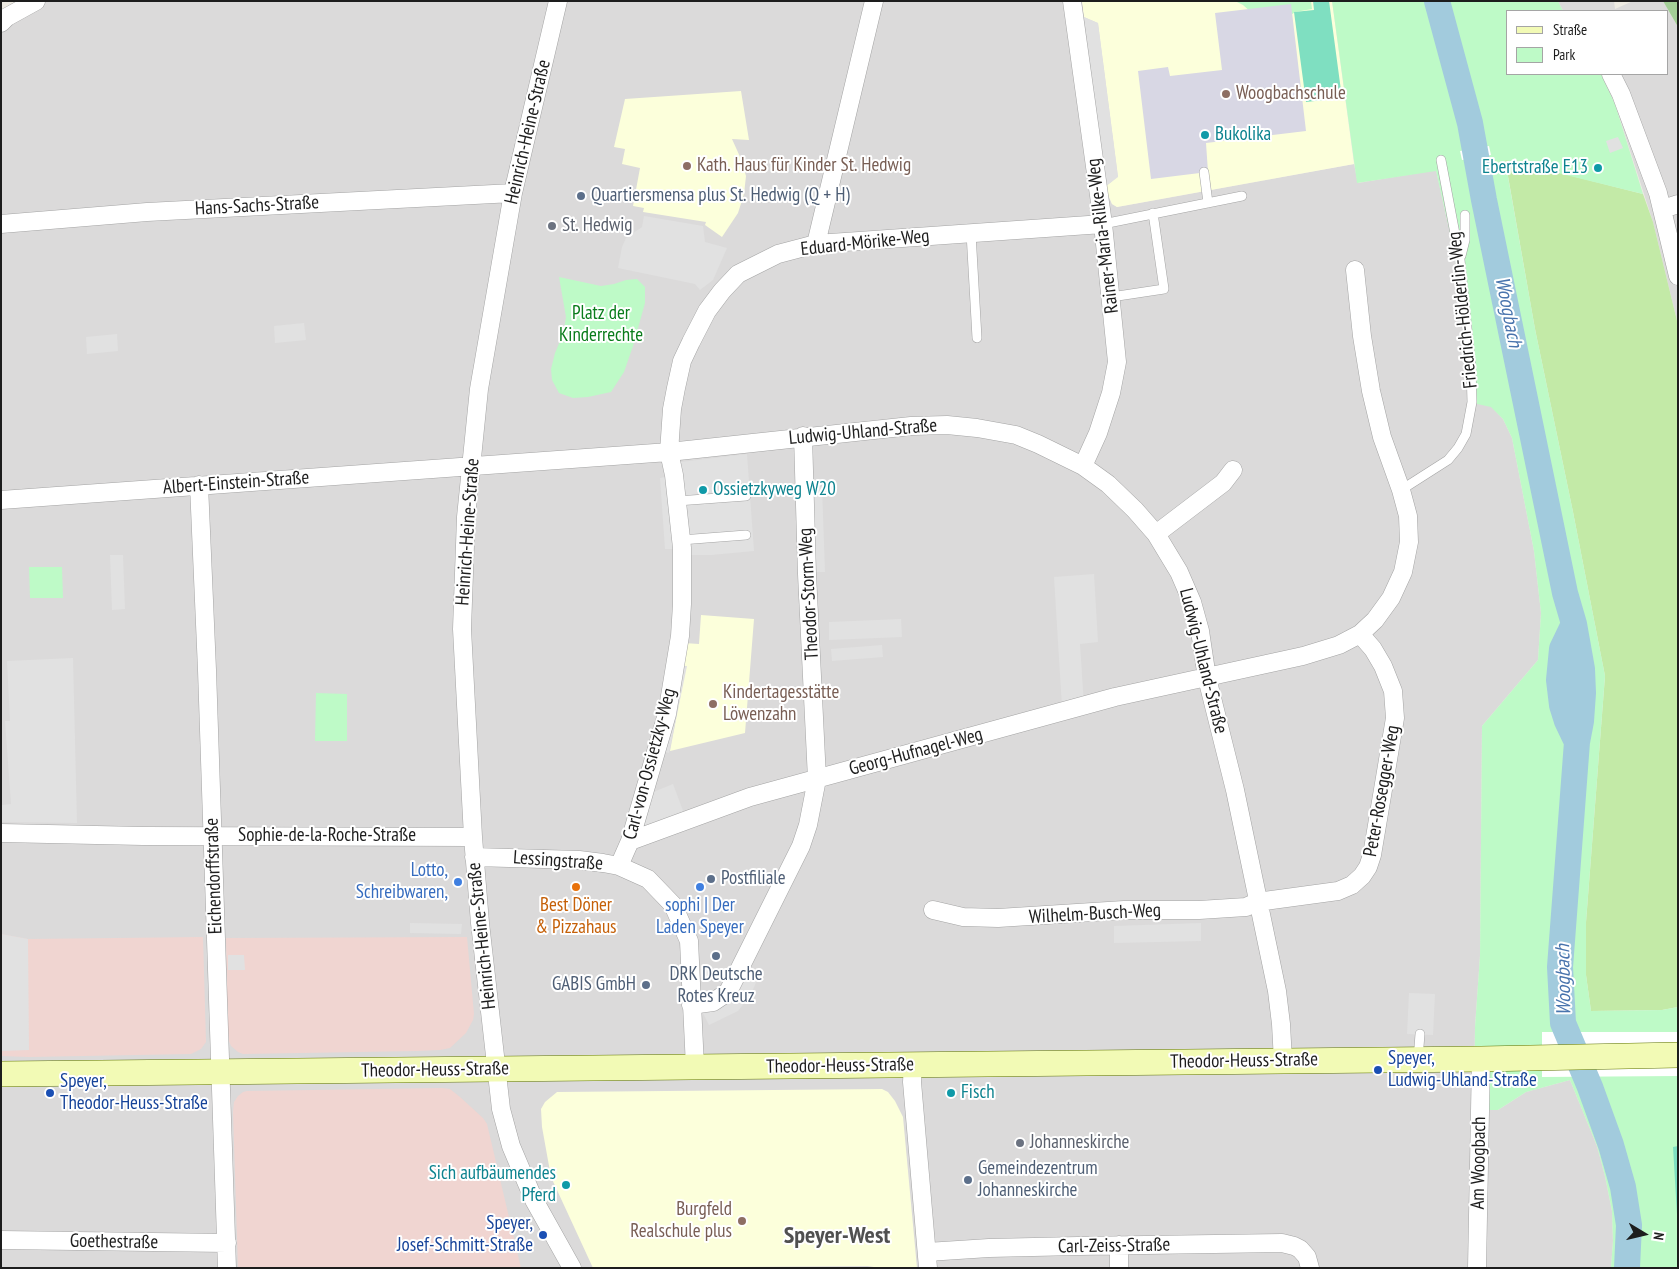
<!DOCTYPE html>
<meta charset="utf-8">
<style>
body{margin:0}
#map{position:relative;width:1679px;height:1269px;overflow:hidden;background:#eeebe3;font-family:"PT Sans Narrow",sans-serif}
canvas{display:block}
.frame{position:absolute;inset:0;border:2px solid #1d1d1d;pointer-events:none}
.legend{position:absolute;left:1506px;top:10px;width:162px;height:65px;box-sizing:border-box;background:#fff;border:1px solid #a5a5a5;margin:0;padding:6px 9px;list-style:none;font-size:15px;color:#1d1d1d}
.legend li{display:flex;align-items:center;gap:10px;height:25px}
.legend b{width:25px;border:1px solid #a5a5a5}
.north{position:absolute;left:1619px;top:1209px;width:50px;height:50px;-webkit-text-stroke:4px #fff;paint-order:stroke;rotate:99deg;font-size:14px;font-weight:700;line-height:20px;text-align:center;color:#1d1d1d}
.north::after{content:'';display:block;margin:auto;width:18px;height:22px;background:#1d1d1d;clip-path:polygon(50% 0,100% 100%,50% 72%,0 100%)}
</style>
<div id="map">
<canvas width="1679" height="1269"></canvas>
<div class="frame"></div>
<ul class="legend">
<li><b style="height:6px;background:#f2fab5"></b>Straße</li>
<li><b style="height:14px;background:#befac7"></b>Park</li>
</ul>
<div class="north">N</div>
</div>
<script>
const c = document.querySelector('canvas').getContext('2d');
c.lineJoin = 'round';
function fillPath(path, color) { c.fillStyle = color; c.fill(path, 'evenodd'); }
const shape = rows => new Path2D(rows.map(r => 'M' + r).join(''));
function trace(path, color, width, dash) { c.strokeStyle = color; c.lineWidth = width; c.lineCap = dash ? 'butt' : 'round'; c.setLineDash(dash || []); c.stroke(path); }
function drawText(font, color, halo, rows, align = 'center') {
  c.font = font + ' "PT Sans Narrow",sans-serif'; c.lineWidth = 4; c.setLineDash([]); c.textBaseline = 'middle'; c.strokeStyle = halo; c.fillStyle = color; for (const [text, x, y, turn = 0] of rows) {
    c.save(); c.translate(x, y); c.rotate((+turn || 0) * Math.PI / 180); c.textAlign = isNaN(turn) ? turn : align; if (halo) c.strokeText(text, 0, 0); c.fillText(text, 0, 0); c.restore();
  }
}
const residential = shape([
 [19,1,1082,1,1084,17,1098,23,1118,177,1105,188,1112,204,1117,207,1354,164,1358,183,1436,170,1454,251,1465,353,1468,401,1491,406,1503,419,1512,438,1534,551,1541,613,1538,660,1482,726,1480,956,1475,1027,1474,1110,1498,1110,1526,1092,1570,1080,1597,1146,1605,1176,1612,1211,1613,1241,1611,1268,1,1268,1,16],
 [1558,1,1614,1,1615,9,1633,1,1663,1,1678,27,1678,325,1653,222,1615,104,1601,74,1668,74,1668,11,1563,11]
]);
const commercial = shape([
 [1,934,28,939,203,937,206,1042,201,1049,191,1054,29,1057,1,1056],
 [467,937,474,1014,473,1020,466,1033,450,1048,440,1050,417,1051,243,1054,238,1052,231,1046,228,1039,226,938],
 [442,1088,450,1089,460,1097,483,1118,487,1124,521,1268,238,1268,233,1112,234,1102,238,1096,243,1092,247,1091]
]);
const education = shape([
 [1082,1,1332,1,1354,164,1117,207,1112,204,1105,187,1118,176,1098,23,1084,17],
 [741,91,749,140,732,139,741,159,746,176,744,194,738,213,722,237,705,225,706,222,643,212,644,208,633,206,640,168,622,164,625,149,614,147,625,99],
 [701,615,754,619,745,733,670,751,686,666,681,666,684,643,699,644],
 [882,1089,888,1092,895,1101,903,1117,917,1268,861,1268,874,1266,593,1268,551,1177,542,1127,541,1109,545,1102,557,1092]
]);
const grass = shape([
 [1505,159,1643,194,1653,222,1678,325,1678,1007,1662,1010,1591,1011,1586,975,1586,922,1605,676,1573,512,1535,329]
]);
const forest = shape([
 [1663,1,1678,1,1678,27]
]);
const park = shape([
 [1235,1,1311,1,1312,9,1295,12,1283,21,1251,12,1243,5],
 [1332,1,1558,1,1563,11,1508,11,1508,74,1601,74,1615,104,1643,194,1505,160,1535,329,1573,512,1605,676,1586,922,1586,975,1591,1011,1662,1010,1678,1007,1678,1268,1611,1268,1613,1241,1612,1211,1605,1176,1597,1146,1570,1080,1526,1092,1498,1110,1474,1110,1475,1027,1480,956,1482,726,1538,660,1541,613,1534,551,1512,438,1503,419,1491,407,1468,402,1465,353,1454,251,1436,171,1357,183],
 [559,277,601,286,614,284,626,280,637,279,645,287,645,303,633,346,624,372,611,392,588,397,573,398,559,393,552,380,551,369,555,353,563,334,566,317],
 [29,567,62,567,63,598,30,598],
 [316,693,347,694,347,741,315,741]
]);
const pitch = shape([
 [1313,1,1329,1,1342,98,1306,102,1294,12,1314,10],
 [1678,1146,1678,1231,1673,1147]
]);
const parking = shape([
 [1084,17,1098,23,1118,177,1105,187],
 [1618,137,1623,148,1610,153,1606,141],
 [644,216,703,226,705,242,727,248,713,280,700,290,695,284,618,268,622,247,626,238,642,227],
 [304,323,306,340,275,343,274,326],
 [117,334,118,351,87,354,86,337],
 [747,454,754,551,711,555,690,555,681,462],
 [670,476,677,549,665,549,660,478],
 [822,487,825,572,816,572,813,488],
 [110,555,123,555,125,609,112,610],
 [1094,574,1098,642,1080,644,1084,705,1062,707,1054,577],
 [901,619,902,637,829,640,829,622],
 [882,645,883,657,832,661,831,649],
 [73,658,77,823,1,822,2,805,11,804,5,721,10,721,7,661],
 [681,666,687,666,669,753,661,751],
 [673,784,685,816,644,831,641,826,651,793],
 [410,923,462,924,461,934,410,933],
 [1201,923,1201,941,1114,943,1114,926],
 [1,934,28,939,29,1050,1,1051],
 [228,955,244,955,245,970,228,970],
 [747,970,759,976,750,996,738,1011,709,1025,703,1013,718,1005],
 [1409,993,1435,994,1433,1035,1407,1034]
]);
const plaza = shape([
 [1291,4,1306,131,1206,143,1208,172,1151,179,1138,71,1168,67,1170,76,1222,70,1215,13]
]);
const pier = shape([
 [1489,146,1491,155,1462,160,1460,151],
 [1542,1032,1678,1032,1678,1076,1542,1077]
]);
const stream = shape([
 [1474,195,1484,200]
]);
const river = shape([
 [1437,1,1470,123,1484,200,1565,593,1574,624,1582,669,1583,693,1581,721,1577,742,1560,967,1563,1023,1590,1087,1611,1145,1623,1187,1629,1225,1627,1268],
 [1574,624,1562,649,1559,680,1562,705,1567,721,1577,742]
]);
const service = shape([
 [1204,172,1208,203],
 [1103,224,1242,196],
 [971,233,977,338],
 [1461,256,1465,240,1465,215],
 [1111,297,1164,289,1153,213],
 [1401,490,1448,460,1458,448,1466,434,1472,402,1471,367,1460,260,1441,160],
 [677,501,746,496],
 [681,540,746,535],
 [1418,1059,1420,1034]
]);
const minor = shape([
 [558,1,513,193,479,389,466,517,462,629,473,837,480,923,501,1109,511,1146,525,1179,534,1200,572,1268],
 [1072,1,1103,224,1117,362,1111,393,1098,433,1083,466],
 [1,23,7,17,36,1],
 [1611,74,1621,94,1658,193,1678,276],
 [1663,209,1678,204],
 [1,224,147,212,513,193],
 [816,244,874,1],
 [199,485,207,670,227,1268],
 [1,500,669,452,911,426,947,425,977,428,1016,435,1038,444,1083,466,1108,484,1135,510,1156,534,1179,572,1192,602,1200,631,1207,678,1235,790,1277,991,1281,1024,1283,1061],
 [1156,534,1223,483,1233,470],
 [1,833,143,836,473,837],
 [630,841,750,797,1115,697,1303,656,1339,645,1360,634,1375,620,1391,598,1403,572,1409,542,1408,516,1401,490,1382,437,1371,391,1362,336,1355,270],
 [474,857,579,860,603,863,619,866,648,879,673,905,689,941,695,1067],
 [619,866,630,841,667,714,680,636,682,604,682,548,674,475,669,452,672,409,676,388,682,361,691,342,707,311,722,291,738,274,778,254,816,244,1103,224],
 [933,910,963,917,998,918,1124,910,1199,910,1246,907,1257,902,1338,891,1352,885,1362,876,1368,867,1372,855,1395,718,1393,691,1383,666,1373,649,1360,634],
 [691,1005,713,1002,728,992,801,846,808,825,817,779,807,574,803,436],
 [913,1065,912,1082,928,1268],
 [1,1240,227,1243],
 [927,1252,989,1248,1078,1246,1282,1243,1294,1246,1300,1249,1307,1257,1310,1268],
 [1119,1268,1119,1245],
 [1477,1268,1481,1059]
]);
const secondary = shape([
 [1,1074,1481,1059,1678,1055]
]);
const markers = [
 [1226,94,5,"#8d6e63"],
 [1205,135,5,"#0f9aa8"],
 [687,166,5,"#8d6e63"],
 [1598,168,5,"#0f9aa8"],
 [581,196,5,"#5c6f8a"],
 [552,226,5,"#6b7280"],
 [703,490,5,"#0f9aa8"],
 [713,704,5,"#8d6e63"],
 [711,879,5,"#5c6f8a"],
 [458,882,5,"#3f7fe0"],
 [576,887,5,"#e8710a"],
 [700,887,5,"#3f7fe0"],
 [716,956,5,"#5c6f8a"],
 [646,985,5,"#5c6f8a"],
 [1378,1070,5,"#1a4fb4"],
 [50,1093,5,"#1a4fb4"],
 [951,1093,5,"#0f9aa8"],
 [1020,1143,5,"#6b7280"],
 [968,1180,5,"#5c6f8a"],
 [566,1185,5,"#0f9aa8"],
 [742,1221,5,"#8d6e63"],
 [543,1235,5,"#1a4fb4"]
];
const educationNames = [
 ["Woogbachschule",1236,94],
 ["Kath. Haus für Kinder St. Hedwig",697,166],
 ["Kindertagesstätte",723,693],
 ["Löwenzahn",723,715],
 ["Burgfeld",732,1210,"right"],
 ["Realschule plus",732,1232,"right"]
];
const streetNames = [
 ["Heinrich-Heine-Straße",528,132,-77],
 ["Hans-Sachs-Straße",257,206,-3],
 ["Rainer-Maria-Rilke-Weg",1103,236,-97],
 ["Eduard-Mörike-Weg",865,243,-6],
 ["Friedrich-Hölderlin-Weg",1463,310,-96],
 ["Ludwig-Uhland-Straße",863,432,-5],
 ["Albert-Einstein-Straße",236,483,-4],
 ["Heinrich-Heine-Straße",468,532,-86],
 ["Theodor-Storm-Weg",809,594,-93],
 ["Ludwig-Uhland-Straße",1203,661,76],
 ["Georg-Hufnagel-Weg",916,752,-15],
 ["Carl-von-Ossietzky-Weg",650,764,-75],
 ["Peter-Rosegger-Weg",1382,791,-80],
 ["Sophie-de-la-Roche-Straße",327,836],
 ["Lessingstraße",558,861,4],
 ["Eichendorffstraße",214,876,-92],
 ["Wilhelm-Busch-Weg",1095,914,-3],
 ["Heinrich-Heine-Straße",482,936,-96],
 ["Theodor-Heuss-Straße",1244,1061,-1],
 ["Theodor-Heuss-Straße",840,1066,-1],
 ["Theodor-Heuss-Straße",435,1070,-1],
 ["Am Woogbach",1479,1163,-89],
 ["Goethestraße",114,1242,1],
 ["Carl-Zeiss-Straße",1114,1246,-1]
];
const cultureNames = [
 ["Bukolika",1215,135],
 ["Ebertstraße E13",1588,168,"right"],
 ["Ossietzkyweg W20",713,490],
 ["Fisch",961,1093],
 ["Sich aufbäumendes",556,1174,"right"],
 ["Pferd",556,1196,"right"]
];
const serviceNames = [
 ["Quartiersmensa plus St. Hedwig (Q + H)",591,196],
 ["Postfiliale",721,879],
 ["DRK Deutsche",716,975,"center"],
 ["Rotes Kreuz",716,997,"center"],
 ["GABIS GmbH",636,985,"right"],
 ["Gemeindezentrum",978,1169],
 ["Johanneskirche",978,1191]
];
const worshipNames = [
 ["St. Hedwig",562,226],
 ["Johanneskirche",1030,1143]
];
const parkNames = [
 ["Platz der",601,314],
 ["Kinderrechte",601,336]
];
const shopNames = [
 ["Lotto,",448,871],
 ["Schreibwaren,",448,893],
 ["sophi | Der",700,906,"center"],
 ["Laden Speyer",700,928,"center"]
];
const foodNames = [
 ["Best Döner",576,906],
 ["& Pizzahaus",576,928]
];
const transitNames = [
 ["Speyer,",1388,1059],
 ["Ludwig-Uhland-Straße",1388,1081],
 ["Speyer,",60,1082],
 ["Theodor-Heuss-Straße",60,1104],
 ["Speyer,",533,1224,"right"],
 ["Josef-Schmitt-Straße",533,1246,"right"]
];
const waterNames = [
 ["Woogbach",1508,312,79],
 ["Woogbach",1564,980,-91]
];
const districtNames = [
 ["Speyer-West",837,1236]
];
fillPath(residential, '#dbdada');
fillPath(commercial, '#f0d5d1');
fillPath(education, '#fcffdb');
fillPath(grass, '#c3eaa7');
fillPath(forest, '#a3ce97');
fillPath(park, '#befac7');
fillPath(pitch, '#7fdfc1');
fillPath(parking, '#e1e1e1');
fillPath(plaza, '#d8d7e4');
fillPath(pier, '#fff');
trace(stream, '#a2cbdd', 4.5);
trace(river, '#a2cbdd', 26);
trace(service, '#a4a4a4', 10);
trace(minor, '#a4a4a4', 19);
trace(secondary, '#607503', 26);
trace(service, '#fff', 9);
trace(minor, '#fff', 18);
trace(secondary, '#f2fab5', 25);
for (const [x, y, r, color] of markers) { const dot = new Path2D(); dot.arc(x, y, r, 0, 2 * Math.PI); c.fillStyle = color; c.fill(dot); trace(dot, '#fff', 2); }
drawText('19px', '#785e54', '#fff', educationNames, 'left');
drawText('19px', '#1d1d1d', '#fff', streetNames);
drawText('19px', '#0d838f', '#fff', cultureNames, 'left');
drawText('19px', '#4e5e75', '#fff', serviceNames, 'left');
drawText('19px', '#5b616d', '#fff', worshipNames, 'left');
drawText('19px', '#0a7c1b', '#fff', parkNames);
drawText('19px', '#366cbe', '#fff', shopNames, 'right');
drawText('19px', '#c56008', '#fff', foodNames);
drawText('19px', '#164399', '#fff', transitNames, 'left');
drawText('italic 20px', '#4974ad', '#fff', waterNames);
drawText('bold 24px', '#505050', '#fff', districtNames);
</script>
